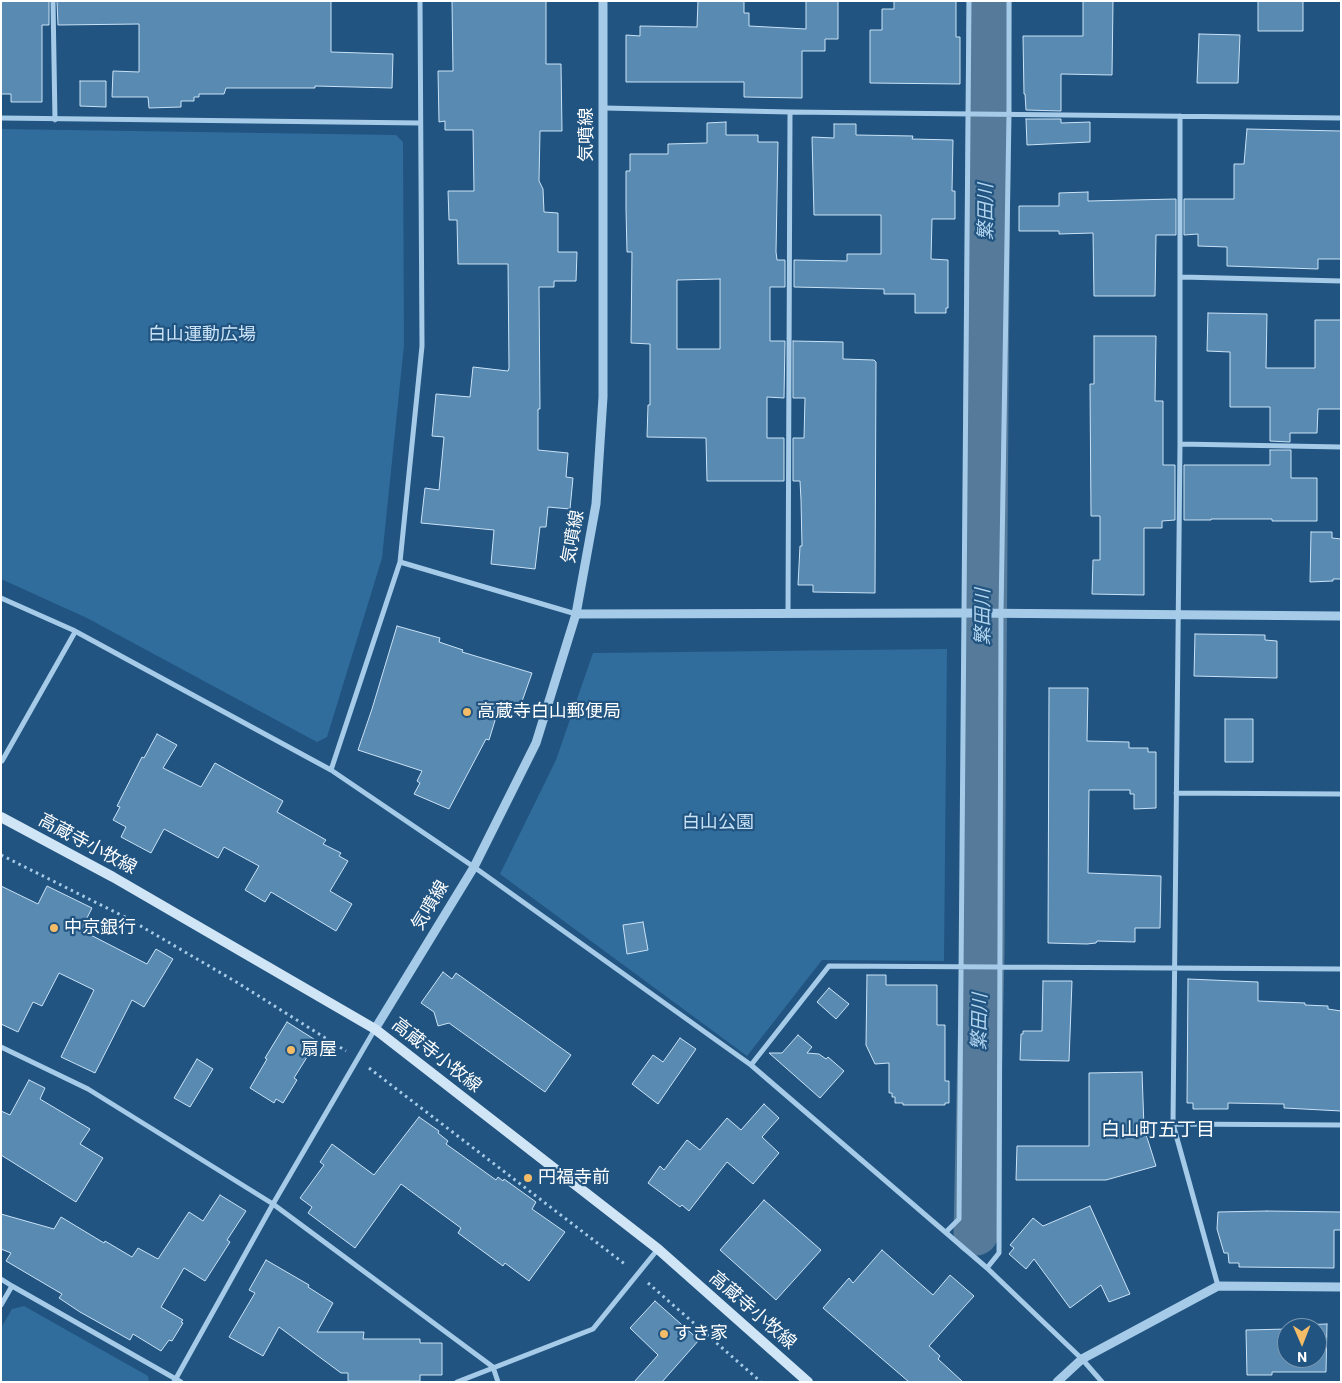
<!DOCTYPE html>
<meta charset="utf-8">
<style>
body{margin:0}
#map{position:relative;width:1342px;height:1383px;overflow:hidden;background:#215480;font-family:Roboto,sans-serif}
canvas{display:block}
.frame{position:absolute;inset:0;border:2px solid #fff;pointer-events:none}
.north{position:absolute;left:1277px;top:1318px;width:50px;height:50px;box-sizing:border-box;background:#215480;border:1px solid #7a98b3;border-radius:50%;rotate:179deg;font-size:14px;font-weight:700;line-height:20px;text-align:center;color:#fff}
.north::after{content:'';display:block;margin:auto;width:18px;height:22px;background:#f5bc67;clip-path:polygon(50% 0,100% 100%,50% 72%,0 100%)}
</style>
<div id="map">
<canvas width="1342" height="1383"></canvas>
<div class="frame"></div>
<div class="north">N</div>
</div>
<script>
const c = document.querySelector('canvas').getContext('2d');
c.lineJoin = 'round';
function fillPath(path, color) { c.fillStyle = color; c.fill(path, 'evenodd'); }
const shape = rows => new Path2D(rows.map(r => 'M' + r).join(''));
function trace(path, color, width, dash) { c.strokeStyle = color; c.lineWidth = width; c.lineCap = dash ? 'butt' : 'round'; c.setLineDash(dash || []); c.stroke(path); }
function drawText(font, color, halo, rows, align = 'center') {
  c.font = font + ' Roboto,"Noto Sans JP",sans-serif'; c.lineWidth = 4.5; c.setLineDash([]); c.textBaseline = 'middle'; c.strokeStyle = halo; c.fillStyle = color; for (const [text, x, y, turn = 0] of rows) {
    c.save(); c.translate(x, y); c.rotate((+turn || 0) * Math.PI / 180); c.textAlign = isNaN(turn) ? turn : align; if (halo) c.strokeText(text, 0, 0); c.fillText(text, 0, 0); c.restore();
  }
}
const green = shape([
 [1,129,396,135,403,142,404,345,382,558,327,737,317,742,87,618,1,579],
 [947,649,944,961,822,960,747,1056,500,874,556,760,593,653],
 [24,1306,148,1376,149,1382,1,1382,1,1328,12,1309]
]);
const river = shape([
 [976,1233,982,953,989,1]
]);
const building = shape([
 [1,1,49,1,49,25,42,25,42,102,11,102,11,94,1,94,1,1],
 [57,1,331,1,331,52,393,54,392,88,315,86,315,88,226,88,224,94,199,94,199,97,194,97,194,101,181,101,181,107,149,108,148,97,112,97,113,71,139,72,139,24,58,25,57,1],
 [452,1,546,1,546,64,561,64,562,131,540,131,539,181,543,189,544,212,558,213,558,252,577,252,576,281,554,281,554,287,539,287,540,409,538,409,538,450,568,453,566,477,573,478,570,509,548,507,546,527,540,527,535,569,491,564,494,530,421,523,425,488,439,490,444,437,432,436,436,394,470,397,473,367,508,371,509,368,508,264,458,264,457,220,449,220,448,191,474,191,473,130,445,130,445,121,439,122,438,71,453,71,452,1],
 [698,1,744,1,744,13,749,13,749,26,806,29,806,1,838,1,838,39,825,39,825,51,802,51,802,98,744,97,744,82,626,82,626,35,640,36,640,26,697,27,698,1],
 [894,1,956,1,956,37,960,37,960,84,870,83,870,30,882,30,882,9,894,9,894,1],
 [1083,1,1113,1,1112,75,1061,74,1061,111,1026,110,1025,94,1024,94,1023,36,1083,36,1083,1],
 [1258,1,1303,1,1303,31,1258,31,1258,1],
 [1199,34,1240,35,1238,83,1197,83,1199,34],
 [80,81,106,81,106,107,80,106,80,81],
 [1026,119,1061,119,1061,123,1090,122,1090,142,1027,145,1026,119],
 [726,122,726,135,758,135,758,142,778,142,776,252,777,260,785,260,785,287,770,287,770,341,785,341,784,398,767,397,767,438,784,438,784,481,707,481,706,438,647,437,648,405,650,405,650,344,631,343,632,252,627,252,626,209,626,171,630,171,630,154,668,154,668,144,707,143,707,123,726,122],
 [720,279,720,349,677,349,677,280,720,279],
 [834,124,856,124,856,135,913,136,912,139,953,140,952,191,955,191,955,219,932,219,931,259,948,260,948,308,946,308,946,313,915,313,915,294,884,294,884,289,794,287,794,260,847,261,847,254,881,254,881,215,814,215,812,137,834,138,834,124],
 [1247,129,1341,131,1341,259,1318,259,1318,269,1227,266,1227,247,1198,246,1198,234,1184,235,1184,199,1234,199,1234,164,1244,164,1247,129],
 [1088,192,1088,201,1176,199,1176,235,1156,235,1155,296,1094,296,1093,233,1059,234,1059,231,1019,231,1019,206,1059,206,1059,193,1088,192],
 [1208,313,1267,314,1266,368,1315,368,1315,320,1341,320,1341,409,1318,409,1317,433,1290,433,1290,442,1270,441,1270,407,1230,407,1230,352,1207,351,1208,313],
 [1094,336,1156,336,1155,401,1163,401,1163,465,1175,465,1175,520,1162,521,1162,528,1144,528,1144,595,1092,594,1093,560,1100,560,1100,516,1091,516,1090,384,1094,384,1094,336],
 [793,341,843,342,843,359,874,360,876,362,875,593,813,592,813,585,798,585,800,546,802,546,801,500,800,481,793,481,793,438,804,438,805,398,793,398,793,341],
 [1270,450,1291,450,1291,478,1317,478,1317,521,1272,521,1272,519,1211,519,1211,520,1184,520,1184,465,1270,465,1270,450],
 [1311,532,1332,532,1332,538,1341,539,1341,579,1333,579,1333,581,1310,582,1311,532],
 [397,626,440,638,439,642,463,650,462,652,532,673,520,707,501,701,489,740,486,739,449,809,414,794,420,783,417,781,422,771,358,750,372,709,397,626],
 [1195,634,1265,635,1265,640,1277,641,1277,678,1194,676,1195,634],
 [1049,688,1088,688,1087,741,1129,742,1129,748,1148,748,1148,752,1156,752,1156,808,1134,809,1134,794,1130,794,1130,790,1089,790,1088,873,1161,876,1160,928,1135,928,1135,942,1097,941,1096,943,1087,944,1048,943,1049,688],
 [1225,719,1253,719,1253,762,1225,762,1225,719],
 [157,734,177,745,163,768,201,787,215,763,283,801,277,812,326,840,323,844,341,853,339,856,348,861,330,891,352,904,336,931,271,892,265,902,245,890,259,866,224,847,218,858,164,829,151,853,121,837,126,827,113,820,120,807,117,806,142,757,144,758,157,734],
 [1,886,38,904,47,886,92,908,81,930,147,964,156,949,173,959,144,1007,132,1000,95,1073,61,1057,94,990,59,973,42,1006,33,1002,18,1032,1,1024,1,886],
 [643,922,648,950,627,954,623,925,643,922],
 [443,972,452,979,456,973,571,1055,545,1092,449,1023,438,1026,434,1012,421,1003,443,972],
 [867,975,886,975,886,985,937,985,937,1025,945,1025,945,1081,949,1081,949,1103,945,1103,945,1105,903,1105,903,1103,895,1103,895,1097,892,1097,892,1093,889,1093,889,1063,875,1064,866,1045,867,975],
 [1188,979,1258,982,1258,1001,1305,1003,1305,1005,1328,1006,1328,1009,1341,1011,1341,1111,1284,1108,1284,1104,1228,1103,1228,1109,1193,1109,1193,1103,1187,1103,1188,979],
 [1043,981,1072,981,1069,1061,1020,1060,1021,1034,1023,1034,1023,1031,1042,1031,1043,981],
 [829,988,849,1004,836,1019,817,1002,829,988],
 [287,1022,317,1041,294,1078,297,1080,283,1103,276,1099,274,1103,250,1088,267,1059,265,1058,287,1022],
 [798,1035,812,1047,807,1053,819,1054,826,1059,828,1057,844,1071,820,1098,769,1053,782,1053,798,1035],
 [680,1038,696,1049,658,1104,632,1084,653,1055,663,1062,680,1038],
 [197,1059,213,1069,190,1107,174,1098,197,1059],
 [1142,1072,1144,1128,1156,1166,1106,1180,1016,1180,1017,1146,1089,1146,1089,1073,1142,1072],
 [29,1080,45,1088,40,1099,90,1129,80,1144,103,1158,76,1202,1,1155,1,1111,10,1115,29,1080],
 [764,1104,779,1118,762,1137,779,1153,753,1184,727,1162,689,1211,682,1205,680,1207,648,1183,660,1166,664,1170,687,1140,700,1150,727,1118,741,1130,764,1104],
 [419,1117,439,1131,438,1133,448,1141,446,1144,496,1180,498,1177,503,1181,504,1179,536,1202,532,1209,565,1232,529,1281,505,1263,503,1266,458,1233,461,1228,401,1184,355,1248,308,1213,312,1207,300,1198,324,1165,320,1162,332,1144,374,1175,419,1117],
 [220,1195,246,1211,227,1240,230,1242,205,1281,184,1268,161,1307,183,1320,181,1322,183,1323,172,1341,169,1340,161,1351,133,1334,130,1340,80,1312,59,1298,62,1294,6,1261,11,1253,1,1249,1,1214,54,1229,61,1217,104,1243,105,1241,132,1257,138,1248,158,1259,189,1212,203,1221,220,1195],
 [764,1200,821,1250,776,1300,720,1250,764,1200],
 [1090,1206,1130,1294,1109,1302,1101,1285,1070,1308,1034,1259,1026,1269,1009,1254,1014,1248,1010,1245,1033,1218,1043,1226,1090,1206],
 [1267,1211,1341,1212,1341,1230,1334,1230,1334,1268,1239,1267,1239,1263,1229,1263,1228,1253,1224,1253,1217,1229,1218,1212,1267,1211],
 [882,1250,933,1295,950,1275,974,1296,929,1346,940,1356,938,1359,963,1382,909,1382,823,1308,849,1278,853,1283,882,1250],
 [266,1260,309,1285,308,1287,333,1303,317,1332,364,1332,363,1339,420,1339,420,1343,442,1343,442,1375,420,1375,420,1381,348,1381,348,1373,341,1373,279,1327,263,1356,229,1337,255,1293,249,1290,266,1260],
 [655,1301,699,1340,662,1382,634,1382,658,1355,630,1328,655,1301],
 [1327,1324,1326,1372,1272,1372,1272,1375,1247,1375,1246,1330,1287,1329,1287,1358,1317,1358,1317,1328,1296,1328,1296,1325,1327,1324]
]);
const path = shape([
 [1,855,127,918,238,983,346,1051],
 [369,1068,626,1265],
 [648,1283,761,1382]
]);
const minor = shape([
 [53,1,55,120],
 [604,108,790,112,1341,118],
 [1180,116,1180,444,1173,1124,1218,1286],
 [1,118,420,123],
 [1182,277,1341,281],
 [1180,444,1341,447],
 [400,562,576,614],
 [1,598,73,630,331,770,474,867,751,1065,987,1268,1082,1359,1102,1382],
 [788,613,790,112],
 [2,761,75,632],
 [331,770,400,562,422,346,420,1],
 [1176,793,1341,794],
 [1,1047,88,1089,273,1204,493,1367,498,1382],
 [751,1065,829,966,1341,969],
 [1173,1124,1341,1125],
 [946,1232,959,1219,969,1],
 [987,1268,999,1253,1001,613,1009,114,1009,1],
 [1,1279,12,1286,181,1382],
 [1,1305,12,1286],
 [174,1382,273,1204,375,1029],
 [457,1382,593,1329,658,1249]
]);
const tertiary = shape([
 [576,614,965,613,1341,616],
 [375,1029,474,867,536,743,576,614,596,504,603,397,603,1],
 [1057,1382,1082,1359,1218,1286,1341,1287]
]);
const secondary = shape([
 [1,817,113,877,375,1029,658,1249,808,1382]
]);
const markers = [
 [467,712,5,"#f5bc67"],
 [54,928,5,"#f5bc67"],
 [291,1050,5,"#f5bc67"],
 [528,1178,5,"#f5bc67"],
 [664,1334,5,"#f5bc67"]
];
const streetNames = [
 ["気噴線",587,135,-90],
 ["気噴線",574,537,-80],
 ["高蔵寺小牧線",87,845,28],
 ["気噴線",431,906,-59],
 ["高蔵寺小牧線",436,1056,38],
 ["高蔵寺小牧線",752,1311,41]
];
const parkNames = [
 ["白山運動広場",202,335],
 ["白山公園",718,823]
];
const poiNames = [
 ["高蔵寺白山郵便局",477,712],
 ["中京銀行",64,928],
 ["扇屋",301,1050],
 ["円福寺前",538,1178],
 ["すき家",674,1334]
];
const waterNames = [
 ["繁田川",987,212,-90],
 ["繁田川",984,617,-90],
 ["繁田川",981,1022,-89]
];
const neighbourhoodNames = [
 ["白山町五丁目",1158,1131]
];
fillPath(green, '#306d9c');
trace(river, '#557a9a', 45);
fillPath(building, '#598ab1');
trace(building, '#cae2f6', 1);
trace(path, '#a6cbe8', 3, [2.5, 4]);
trace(minor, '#a6cbe8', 5);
trace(tertiary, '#a6cbe8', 9);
trace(secondary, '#d0e5f6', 10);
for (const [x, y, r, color] of markers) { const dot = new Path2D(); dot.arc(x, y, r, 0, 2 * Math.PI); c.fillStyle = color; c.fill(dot); trace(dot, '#215480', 2); }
drawText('18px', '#fff', '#215480', streetNames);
drawText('18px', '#cae2f6', '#215480', parkNames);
drawText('18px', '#fff', '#215480', poiNames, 'left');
drawText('italic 19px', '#b1d4ef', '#215480', waterNames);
drawText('19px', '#fff', '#215480', neighbourhoodNames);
</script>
